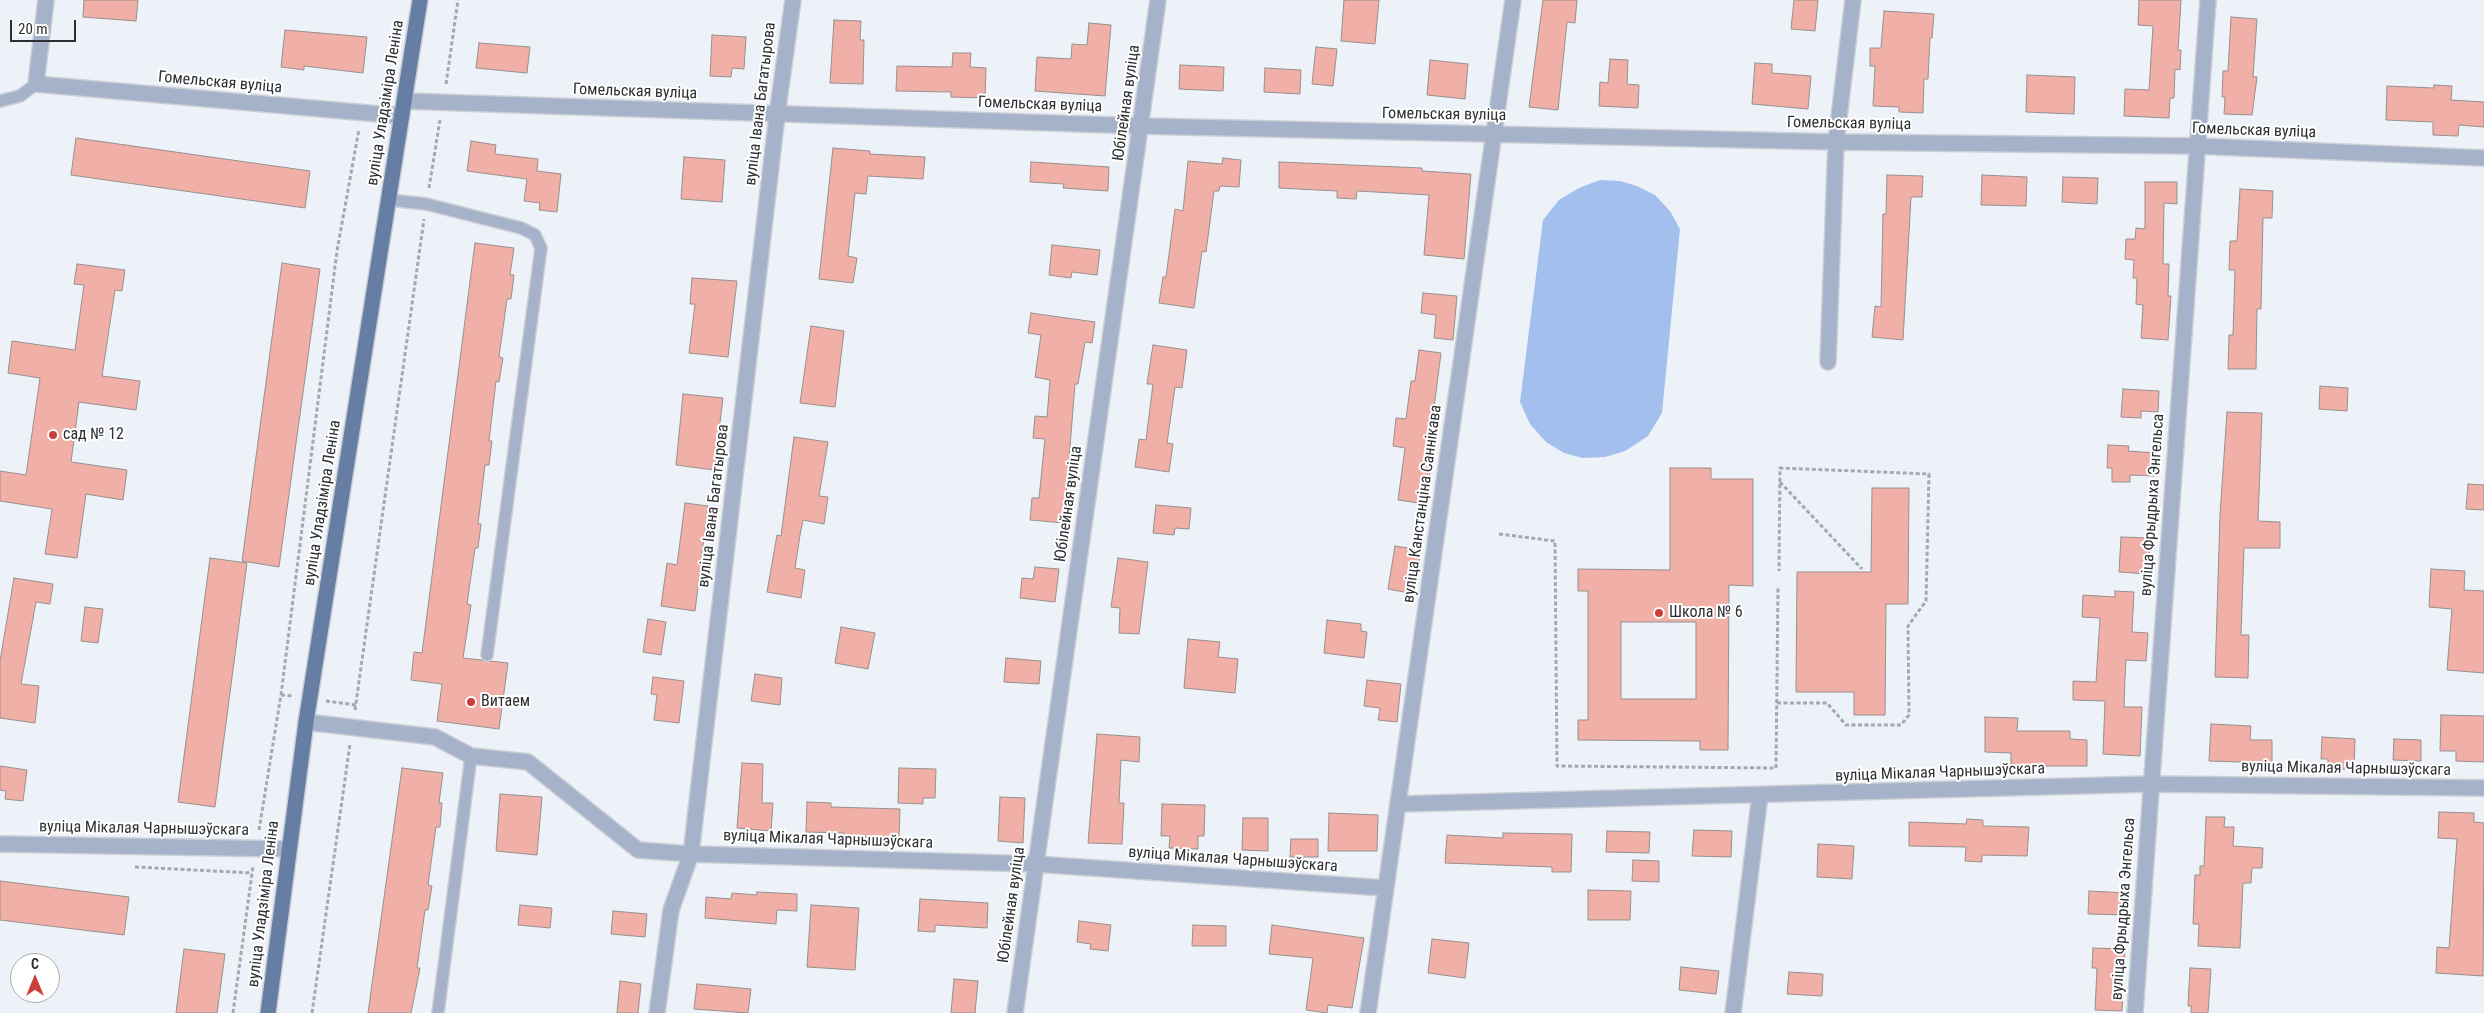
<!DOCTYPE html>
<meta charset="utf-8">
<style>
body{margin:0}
#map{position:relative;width:2484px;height:1013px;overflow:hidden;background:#edf2f9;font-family:"Roboto Condensed",sans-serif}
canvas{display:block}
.north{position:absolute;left:10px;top:953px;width:50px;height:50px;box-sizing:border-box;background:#fff;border:1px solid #abacad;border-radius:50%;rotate:0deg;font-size:14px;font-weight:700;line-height:20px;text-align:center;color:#2e2f32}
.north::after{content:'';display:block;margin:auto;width:18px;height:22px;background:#cc3e39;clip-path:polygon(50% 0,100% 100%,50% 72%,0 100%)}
.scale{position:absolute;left:10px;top:20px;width:66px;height:22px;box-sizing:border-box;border:2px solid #2e2f32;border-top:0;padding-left:6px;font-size:15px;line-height:18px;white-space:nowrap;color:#2e2f32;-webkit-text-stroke:4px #fff;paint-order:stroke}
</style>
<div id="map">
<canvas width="2484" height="1013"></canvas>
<div class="north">С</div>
<div class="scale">20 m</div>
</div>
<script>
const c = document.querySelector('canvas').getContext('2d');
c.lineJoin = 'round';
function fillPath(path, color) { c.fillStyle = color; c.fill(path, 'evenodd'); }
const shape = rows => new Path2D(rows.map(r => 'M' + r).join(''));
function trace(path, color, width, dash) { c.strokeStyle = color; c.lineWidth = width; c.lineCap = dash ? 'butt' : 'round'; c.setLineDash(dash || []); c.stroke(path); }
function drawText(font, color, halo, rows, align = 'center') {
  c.font = font + ' "Roboto Condensed",sans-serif'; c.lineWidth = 4; c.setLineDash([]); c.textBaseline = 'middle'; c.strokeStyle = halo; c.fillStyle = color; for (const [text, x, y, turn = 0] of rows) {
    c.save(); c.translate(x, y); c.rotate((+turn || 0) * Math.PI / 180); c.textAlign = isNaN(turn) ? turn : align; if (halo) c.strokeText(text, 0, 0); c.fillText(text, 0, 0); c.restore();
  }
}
const green = shape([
 [1600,180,1620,181,1637,186,1655,195,1670,211,1680,229,1662,413,1648,436,1625,451,1605,457,1583,458,1564,453,1546,442,1530,424,1520,402,1543,220,1559,200,1579,188]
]);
const building = shape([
 [84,0,138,0,136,21,83,17,84,0],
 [1344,0,1379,0,1375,44,1341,41,1344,0],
 [1543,0,1577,0,1575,23,1567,22,1558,110,1529,107,1543,0],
 [1794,0,1818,0,1815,31,1791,29,1794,0],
 [2139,0,2181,0,2178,50,2181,50,2180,70,2175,69,2174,98,2170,98,2169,118,2124,116,2125,89,2149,90,2153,26,2138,25,2139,0],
 [1884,11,1934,14,1932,38,1930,38,1928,79,1924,79,1923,113,1899,112,1899,107,1873,106,1875,66,1870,66,1870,48,1881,48,1884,11],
 [2231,17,2257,19,2253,77,2257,77,2252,115,2224,114,2225,97,2222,97,2223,71,2228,71,2231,17],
 [834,20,861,21,860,40,864,40,863,84,830,83,834,20],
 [1089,23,1111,25,1105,96,1035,91,1037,57,1071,59,1072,44,1087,45,1089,23],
 [285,30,367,37,363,73,304,66,304,70,281,67,285,30],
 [712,35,746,37,744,69,732,68,731,77,710,76,712,35],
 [479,43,530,47,527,73,476,68,479,43],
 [1316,47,1337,49,1333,86,1312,84,1316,47],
 [953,53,971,53,970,67,986,68,985,98,951,97,951,92,896,91,897,66,952,67,953,53],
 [1610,59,1628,60,1627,84,1639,85,1638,108,1599,106,1600,82,1608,83,1610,59],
 [1430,60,1468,64,1465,99,1427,95,1430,60],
 [1755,63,1772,64,1772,73,1811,76,1808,109,1752,104,1755,63],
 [1180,65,1224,67,1223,91,1179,89,1180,65],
 [1265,68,1301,70,1300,94,1264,92,1265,68],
 [2027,75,2075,77,2074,114,2026,112,2027,75],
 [2434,85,2452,86,2451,100,2484,102,2484,127,2459,125,2458,136,2433,135,2433,122,2386,120,2387,86,2434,88,2434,85],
 [76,138,310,171,305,208,71,175,76,138],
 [471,141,496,145,495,154,538,159,537,171,561,174,557,212,539,210,540,203,524,201,527,179,467,171,471,141],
 [833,148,870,151,870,154,925,157,923,179,868,176,866,194,855,193,848,256,857,258,853,283,819,279,833,148],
 [684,157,725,160,722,202,681,199,684,157],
 [1223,158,1241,160,1239,187,1220,186,1219,191,1214,191,1206,252,1202,251,1194,308,1159,303,1163,277,1166,277,1175,209,1183,211,1188,161,1222,164,1223,158],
 [1031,162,1109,167,1108,191,1063,188,1064,184,1030,182,1031,162],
 [1279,162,1422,168,1422,171,1471,174,1464,259,1424,255,1429,195,1357,191,1356,199,1337,198,1337,191,1279,188,1279,162],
 [1887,175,1923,176,1922,197,1911,197,1903,340,1872,337,1875,306,1881,307,1883,214,1886,214,1887,175],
 [1982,175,2027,177,2026,206,1981,205,1982,175],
 [2063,177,2098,178,2097,204,2062,202,2063,177],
 [2145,182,2177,182,2177,204,2164,203,2163,264,2169,264,2168,296,2171,296,2168,340,2141,338,2143,305,2136,304,2137,278,2133,278,2134,260,2125,259,2126,239,2135,239,2136,228,2145,229,2145,182],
 [2240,189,2273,191,2272,218,2263,218,2261,309,2257,309,2256,369,2228,369,2229,335,2233,335,2235,270,2229,270,2230,241,2237,241,2240,189],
 [475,243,514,248,510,275,514,275,511,299,507,299,499,357,503,358,499,382,496,381,489,441,492,441,489,465,485,465,478,524,481,524,478,548,475,548,467,604,471,605,470,612,463,658,508,663,499,729,437,721,442,684,411,680,414,652,422,653,475,243],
 [1052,245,1100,250,1097,275,1072,272,1071,278,1049,275,1052,245],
 [282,263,320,269,279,567,242,561,282,263],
 [77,264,125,270,122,291,115,290,102,376,140,381,136,410,79,402,71,462,127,470,123,500,86,494,77,558,45,554,52,509,0,501,0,471,26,475,40,378,8,373,12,341,75,350,84,285,74,284,77,264],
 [692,278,737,281,728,357,689,353,695,304,690,304,692,278],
 [1423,293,1457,296,1453,340,1434,338,1436,315,1421,313,1423,293],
 [1031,313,1095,322,1092,343,1085,342,1078,384,1075,384,1064,523,1030,520,1032,498,1039,498,1045,439,1033,438,1035,416,1047,417,1050,380,1035,377,1041,335,1028,333,1031,313],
 [811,326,844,331,835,407,800,403,811,326],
 [1153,345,1187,350,1182,388,1175,387,1167,443,1173,444,1169,472,1135,467,1139,439,1146,440,1153,384,1147,384,1153,345],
 [1419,350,1441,353,1432,423,1437,424,1425,504,1398,500,1405,448,1393,446,1396,418,1406,419,1411,381,1415,381,1419,350],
 [2320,386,2348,388,2347,411,2319,409,2320,386],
 [2123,389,2159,391,2158,412,2141,411,2141,418,2121,417,2123,389],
 [683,394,723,398,714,470,676,465,683,394],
 [2227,412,2262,413,2258,521,2280,522,2280,548,2244,548,2241,635,2249,635,2248,678,2215,677,2220,515,2227,412],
 [794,437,828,442,819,496,828,497,824,524,803,520,800,535,795,568,805,570,801,598,767,592,777,535,781,536,794,437],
 [2108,445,2129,446,2128,451,2156,453,2155,476,2130,475,2130,482,2112,482,2112,468,2107,468,2108,445],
 [1670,468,1711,468,1711,479,1753,479,1753,586,1729,585,1728,750,1700,750,1700,741,1578,740,1578,720,1588,720,1588,591,1578,591,1578,569,1670,570,1670,468],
 [1621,622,1696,622,1696,699,1621,699,1621,622],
 [2468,484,2484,485,2484,510,2466,509,2468,484],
 [1872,488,1909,488,1908,604,1886,604,1885,715,1854,715,1854,692,1796,692,1797,572,1871,572,1872,488],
 [685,503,708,506,695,611,661,606,667,563,677,565,685,503],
 [1156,505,1191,508,1189,529,1175,528,1174,535,1153,533,1156,505],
 [2121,537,2150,538,2149,574,2119,572,2121,537],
 [1395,546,1421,550,1414,594,1388,589,1395,546],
 [210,558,247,563,215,807,178,802,210,558],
 [1118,558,1148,562,1139,634,1119,633,1120,608,1111,607,1118,558],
 [1035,567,1059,569,1055,602,1020,598,1022,578,1033,579,1035,567],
 [2431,569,2465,571,2464,590,2484,591,2484,673,2447,670,2452,609,2429,607,2431,569],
 [14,578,53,584,50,604,36,602,21,684,39,686,35,723,0,718,0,661,14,578],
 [2115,591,2134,592,2132,632,2148,633,2146,661,2126,660,2125,678,2124,707,2142,707,2140,756,2103,754,2105,701,2073,700,2073,681,2096,682,2100,618,2082,617,2083,595,2115,597,2115,591],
 [85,607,103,609,98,643,81,641,85,607],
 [648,619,666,622,661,655,643,652,648,619],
 [1327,620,1361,624,1361,631,1367,632,1364,658,1324,653,1327,620],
 [841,627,875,633,868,669,835,663,841,627],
 [1188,639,1220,642,1218,657,1238,659,1235,693,1184,688,1188,639],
 [1006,658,1041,661,1039,684,1004,682,1006,658],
 [755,674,782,678,780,705,751,701,755,674],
 [653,677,684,681,679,723,654,720,657,695,651,694,653,677],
 [1367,680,1401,684,1397,722,1378,720,1380,708,1364,706,1367,680],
 [2441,715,2484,716,2484,762,2456,761,2456,751,2440,751,2441,715],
 [1985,717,2018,718,2017,731,2070,731,2070,739,2087,740,2087,766,2011,766,2011,753,1985,752,1985,717],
 [2211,724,2251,726,2250,740,2272,740,2272,763,2209,761,2211,724],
 [1097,734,1140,737,1139,762,1121,760,1119,803,1124,803,1122,844,1088,843,1097,734],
 [2322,737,2355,739,2354,769,2328,769,2328,759,2321,759,2322,737],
 [2394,739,2421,740,2421,761,2393,760,2394,739],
 [742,763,763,764,762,803,773,803,771,831,737,828,742,763],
 [0,766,27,770,23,801,5,799,6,791,0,790,0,766],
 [402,768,443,773,439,803,442,803,440,827,436,827,428,885,432,886,428,910,425,910,417,968,420,968,411,1013,368,1013,402,768],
 [899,768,936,769,935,798,923,798,923,804,898,803,899,768],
 [500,794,542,797,537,855,496,851,500,794],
 [1000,797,1025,798,1023,843,998,841,1000,797],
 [807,802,831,803,831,807,900,809,899,838,844,837,844,833,806,832,807,802],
 [1162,804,1205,805,1204,836,1198,836,1198,849,1169,848,1170,836,1161,836,1162,804],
 [2439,812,2474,813,2474,822,2484,823,2483,976,2436,973,2437,947,2449,948,2457,839,2438,838,2439,812],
 [1329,813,1378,815,1377,851,1328,851,1329,813],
 [2206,817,2225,817,2224,827,2234,827,2233,846,2263,848,2262,868,2252,868,2251,883,2243,883,2240,948,2198,946,2199,924,2193,924,2195,875,2200,875,2200,866,2204,866,2206,817],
 [1243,818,1268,818,1268,851,1242,850,1243,818],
 [1967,819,1983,820,1983,826,2029,827,2027,856,1982,855,1982,862,1965,861,1966,847,1909,846,1909,822,1966,824,1967,819],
 [1694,830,1732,831,1731,857,1692,856,1694,830],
 [1607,831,1650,832,1649,853,1606,852,1607,831],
 [1503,833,1572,834,1571,872,1552,872,1552,867,1445,863,1447,835,1503,838,1503,833],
 [1291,839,1318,839,1318,857,1290,857,1291,839],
 [1818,844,1854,846,1852,879,1817,877,1818,844],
 [1633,860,1659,861,1659,882,1632,881,1633,860],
 [0,881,129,897,124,935,0,920,0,881],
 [1588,890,1631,891,1630,920,1588,920,1588,890],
 [2089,891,2127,893,2126,915,2088,914,2089,891],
 [757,892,797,894,797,911,777,910,776,924,705,918,706,897,731,899,732,893,757,895,757,892],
 [920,899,988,903,987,928,935,925,935,932,918,931,920,899],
 [520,905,552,908,550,928,518,925,520,905],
 [811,905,859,908,855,970,807,967,811,905],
 [613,911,647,914,645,937,611,934,613,911],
 [1079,921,1111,925,1108,951,1090,949,1091,944,1077,942,1079,921],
 [1193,925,1226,926,1226,946,1192,946,1193,925],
 [1272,925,1364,938,1352,1008,1328,1005,1327,1013,1306,1010,1313,958,1269,954,1272,925],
 [1432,939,1469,943,1465,978,1428,973,1432,939],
 [2093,948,2125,949,2122,1011,2095,1010,2097,968,2092,968,2093,948],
 [184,949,225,954,217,1013,176,1013,184,949],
 [1681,967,1719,971,1716,994,1679,990,1681,967],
 [2190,968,2211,969,2208,1013,2191,1013,2191,1006,2188,1006,2190,968],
 [1789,972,1823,974,1822,996,1787,994,1789,972],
 [954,979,978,981,975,1013,951,1013,954,979],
 [620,981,641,984,638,1013,617,1013,620,981],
 [697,984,751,989,748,1013,694,1009,697,984]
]);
const path = shape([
 [446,84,458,0],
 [429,188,440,120],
 [1780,482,1862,569],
 [1499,534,1555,541,1557,766,1776,768,1778,586],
 [281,695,293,696],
 [326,701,356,705],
 [1777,703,1827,703,1846,725,1901,725,1909,715,1908,626,1926,601,1929,474,1780,468,1779,571],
 [355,710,424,219],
 [259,830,281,695,337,251,359,129],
 [135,867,252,873],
 [233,1013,253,866],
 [312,1013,350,744]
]);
const lane = shape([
 [0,101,20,96,36,84],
 [389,200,426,204,521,228,535,235,541,248,487,655],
 [438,1013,471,756]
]);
const street = shape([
 [46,0,36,84,402,116],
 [404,101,1141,126,1836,142,2195,146,2484,158],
 [1828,362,1836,142,1853,0],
 [306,722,435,737,471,756,528,762,638,850,691,854,1035,864,1385,888],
 [1398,804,2150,784,2484,788],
 [0,844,288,849],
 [657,1013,671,910,691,854,777,115,793,0],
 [1015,1013,1158,0],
 [1368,1013,1513,0],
 [1733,1013,1760,795],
 [2135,1013,2208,0]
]);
const primary = shape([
 [268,1013,306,722,420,0]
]);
const markers = [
 [53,435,5,"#cc3e39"],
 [1659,613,5,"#cc3e39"],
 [471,702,5,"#cc3e39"]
];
const streetNames = [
 ["Гомельская вуліца",220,83,5],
 ["Гомельская вуліца",635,92,2],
 ["вуліца Уладзіміра Леніна",386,103,-81],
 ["Юбілейная вуліца",1127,103,-82],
 ["вуліца Івана Багатырова",761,104,-83],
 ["Гомельская вуліца",1040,105,2],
 ["Гомельская вуліца",1444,115,1],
 ["Гомельская вуліца",1849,124,1],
 ["Гомельская вуліца",2254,131,2],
 ["вуліца Уладзіміра Леніна",323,503,-81],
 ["Юбілейная вуліца",1069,504,-82],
 ["вуліца Канстанціна Саннікава",1423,504,-82],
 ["вуліца Фрыдрыха Энгельса",2153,505,-86],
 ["вуліца Івана Багатырова",714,506,-83],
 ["вуліца Мікалая Чарнышэўскага",2346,769,1],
 ["вуліца Мікалая Чарнышэўскага",1940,773,-2],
 ["вуліца Мікалая Чарнышэўскага",144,829,1],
 ["вуліца Мікалая Чарнышэўскага",828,840,2],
 ["вуліца Мікалая Чарнышэўскага",1233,860,4],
 ["вуліца Уладзіміра Леніна",264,904,-83],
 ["Юбілейная вуліца",1012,905,-82],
 ["вуліца Фрыдрыха Энгельса",2124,909,-86]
];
const poiNames = [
 ["сад № 12",63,435],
 ["Школа № 6",1669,613],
 ["Витаем",481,702]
];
fillPath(green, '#a3bfee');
fillPath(building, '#f0afa7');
trace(building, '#988f8e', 1);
trace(lane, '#cbcfd5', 14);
trace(street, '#cbcfd5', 18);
trace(primary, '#cbcfd5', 18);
trace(path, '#a5a8ae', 3, [4, 2.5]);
trace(lane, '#a5b2c9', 11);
trace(street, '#a5b2c9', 15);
trace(primary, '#667da4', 15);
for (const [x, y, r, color] of markers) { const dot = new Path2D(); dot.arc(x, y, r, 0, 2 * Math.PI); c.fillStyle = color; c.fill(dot); trace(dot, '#fff', 2); }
drawText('16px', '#2e2f32', '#fff', streetNames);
drawText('16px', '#2e2f32', '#fff', poiNames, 'left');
</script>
